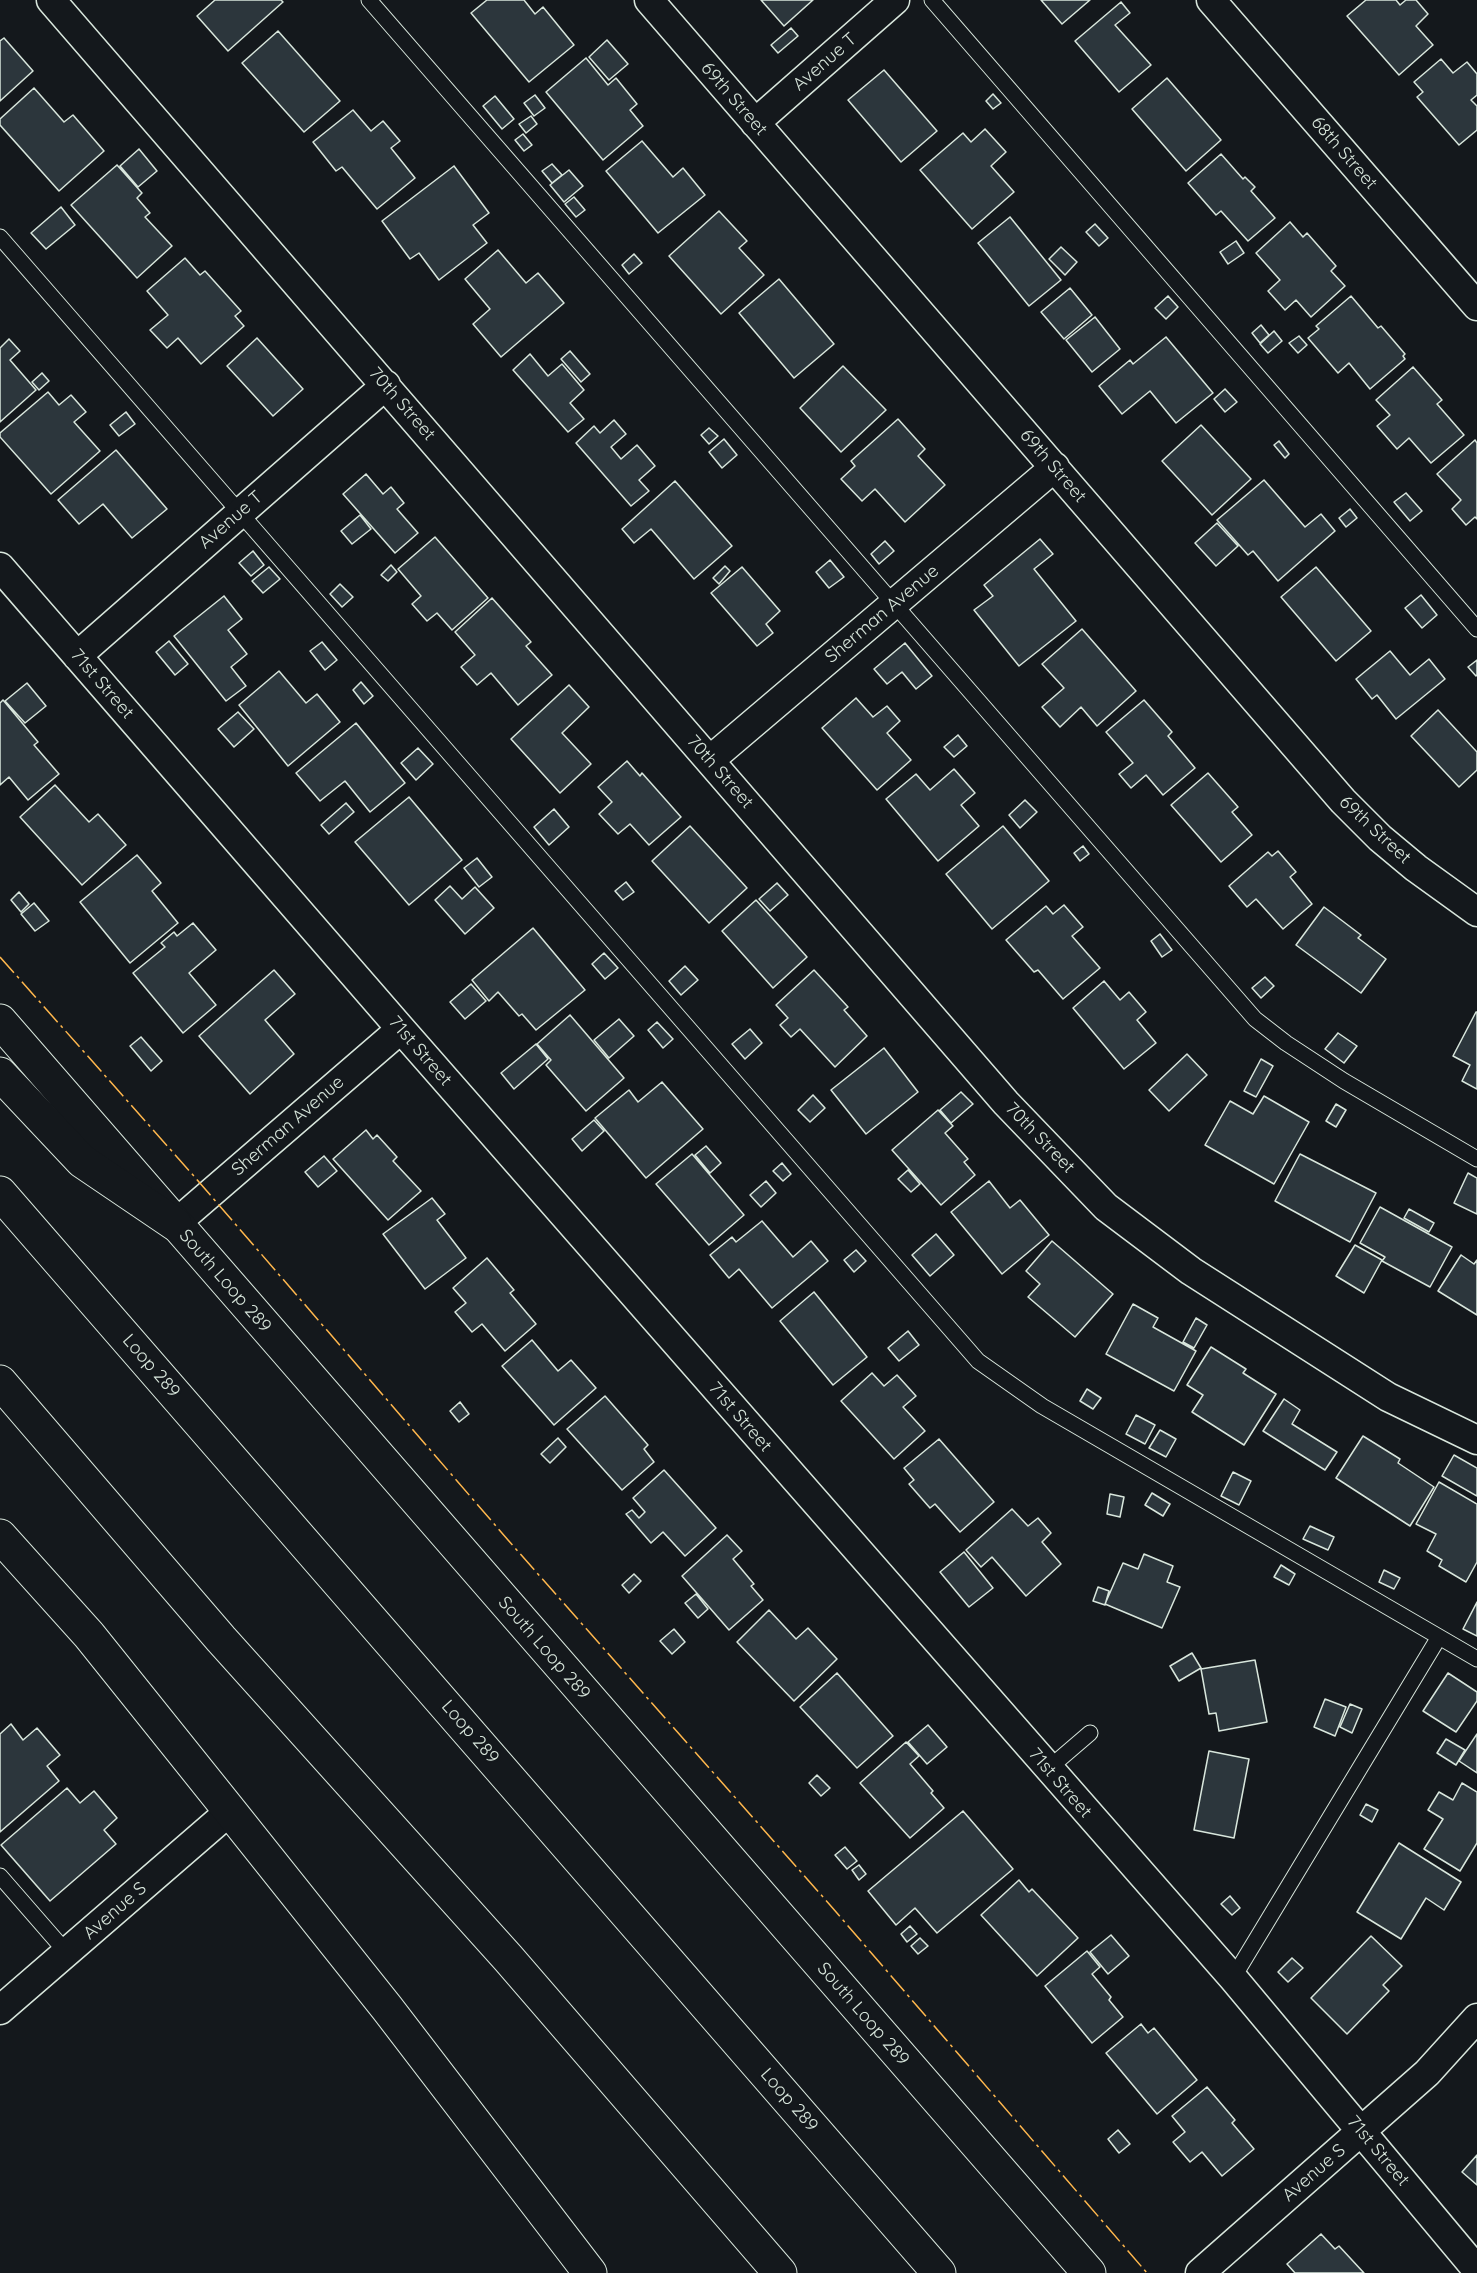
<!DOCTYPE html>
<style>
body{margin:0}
canvas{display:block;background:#14181c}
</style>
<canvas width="1477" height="2273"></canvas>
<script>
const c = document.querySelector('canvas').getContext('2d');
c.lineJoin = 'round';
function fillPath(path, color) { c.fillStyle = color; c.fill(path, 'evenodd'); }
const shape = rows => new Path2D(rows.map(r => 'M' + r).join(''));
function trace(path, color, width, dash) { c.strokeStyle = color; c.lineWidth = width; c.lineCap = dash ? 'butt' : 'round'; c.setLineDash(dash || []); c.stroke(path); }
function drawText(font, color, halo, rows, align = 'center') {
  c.font = font + ' Quicksand,sans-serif'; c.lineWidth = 4.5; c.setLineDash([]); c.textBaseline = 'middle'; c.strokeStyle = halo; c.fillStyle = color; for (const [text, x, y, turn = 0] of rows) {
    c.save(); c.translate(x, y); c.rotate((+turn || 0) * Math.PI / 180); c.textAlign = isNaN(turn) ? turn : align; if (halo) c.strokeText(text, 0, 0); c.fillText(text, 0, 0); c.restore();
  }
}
const building = shape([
 [215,0,281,0,283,2,228,51,197,16,215,0],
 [487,0,524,0,535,14,543,7,574,45,529,82,471,13,487,0],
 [761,0,813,0,784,26,761,0],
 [1041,0,1090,0,1062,24,1041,0],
 [1366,0,1396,0,1400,5,1406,0,1416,0,1428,14,1416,26,1433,45,1399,75,1347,16,1366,0],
 [1121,2,1130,13,1115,25,1151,65,1119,92,1075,41,1121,2],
 [791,28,798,36,778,53,771,45,791,28],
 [278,31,340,101,304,132,242,63,278,31],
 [4,38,33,71,0,101,0,41,4,38],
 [607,40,628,64,609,80,589,57,607,40],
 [586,58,608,85,616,78,637,104,630,110,643,126,603,160,546,92,586,58],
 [1441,59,1453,73,1467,62,1477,74,1477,95,1471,100,1477,106,1477,130,1459,145,1417,97,1423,92,1414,82,1441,59],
 [884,70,937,131,901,162,848,100,884,70],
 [1167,78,1221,140,1186,171,1132,109,1167,78],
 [34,88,64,122,73,115,104,151,59,191,0,125,0,119,34,88],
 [993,94,1001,103,993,109,986,101,993,94],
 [535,95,545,108,534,116,524,103,535,95],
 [495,96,514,119,502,129,483,106,495,96],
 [353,110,371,131,383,121,400,141,391,148,415,178,377,209,342,167,336,171,313,142,353,110],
 [531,116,537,124,526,133,519,124,531,116],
 [985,129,1006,152,991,166,1014,192,972,229,920,170,963,133,971,142,985,129],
 [523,134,532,145,524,151,515,140,523,134],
 [642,141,673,177,683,168,705,195,658,233,606,171,642,141],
 [139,149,157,171,138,187,120,166,139,149],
 [1221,154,1243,179,1245,177,1255,187,1251,191,1275,218,1248,241,1221,211,1216,215,1188,183,1221,154],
 [552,164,562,175,552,183,542,171,552,164],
 [117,165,142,193,137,198,150,213,145,217,172,246,137,278,71,205,117,165],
 [454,166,489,213,473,225,487,243,439,280,419,253,410,259,382,221,454,166],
 [569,170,583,186,564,202,550,185,569,170],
 [574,197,585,210,576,217,565,204,574,197],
 [61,207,75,225,46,249,31,233,61,207],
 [719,211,747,241,739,248,764,275,721,314,669,256,719,211],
 [1010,217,1061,280,1029,306,978,243,1010,217],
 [1290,222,1303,237,1307,233,1336,266,1331,271,1345,286,1311,317,1296,300,1285,310,1268,291,1280,280,1256,253,1290,222],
 [1095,224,1108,238,1099,246,1086,232,1095,224],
 [1236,241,1244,253,1228,264,1220,252,1236,241],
 [1061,247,1077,262,1065,275,1049,259,1061,247],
 [498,250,526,283,538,273,564,303,501,357,473,324,490,309,465,279,498,250],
 [634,254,642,263,629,274,622,265,634,254],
 [185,258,200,275,205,271,241,311,235,316,244,326,201,364,178,338,167,348,150,330,168,315,147,291,185,258],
 [779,279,834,344,794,378,739,313,779,279],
 [1070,288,1092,315,1064,339,1041,312,1070,288],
 [1168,296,1178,307,1166,319,1155,308,1168,296],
 [1351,296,1378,328,1381,326,1405,354,1403,356,1405,359,1370,389,1349,363,1338,373,1308,338,1319,329,1316,326,1351,296],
 [1095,317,1120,349,1092,372,1066,340,1095,317],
 [1261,325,1269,335,1260,343,1252,333,1261,325],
 [1274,331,1282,341,1268,353,1260,344,1274,331],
 [1299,336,1307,345,1298,353,1289,343,1299,336],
 [1166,337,1213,393,1176,423,1150,391,1122,414,1099,386,1130,360,1133,364,1166,337],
 [257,338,303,389,273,416,227,366,257,338],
 [9,339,20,351,10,360,36,390,0,422,0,348,9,339],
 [570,351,590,374,581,382,561,359,570,351],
 [530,354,548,376,562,364,584,390,570,403,584,419,568,432,513,370,530,354],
 [843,366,886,410,841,452,800,408,843,366],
 [1413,367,1442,400,1437,404,1464,435,1431,463,1409,438,1397,449,1377,426,1390,415,1376,400,1413,367],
 [42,373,49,381,39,390,32,382,42,373],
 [1225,389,1237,402,1225,412,1214,399,1225,389],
 [48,392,59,405,71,395,86,412,74,422,100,451,51,494,0,437,0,433,48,392],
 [126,412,135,424,119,436,110,425,126,412],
 [898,419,925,449,918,456,945,485,905,522,875,489,862,501,841,479,855,466,851,461,898,419],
 [614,420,626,434,611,447,621,459,637,445,655,466,639,480,649,491,631,506,576,443,594,426,600,433,614,420],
 [1201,425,1251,479,1212,515,1162,461,1201,425],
 [709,428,718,436,709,444,701,435,709,428],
 [724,439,737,455,722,468,709,452,724,439],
 [1475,440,1477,443,1477,519,1475,517,1466,525,1452,509,1461,500,1437,474,1475,440],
 [1279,441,1289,454,1285,458,1274,445,1279,441],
 [116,450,167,509,132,538,103,504,79,524,58,500,116,450],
 [366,474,383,494,391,487,404,503,397,509,418,533,395,553,343,494,366,474],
 [1264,480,1305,527,1321,514,1335,531,1278,581,1253,551,1248,555,1217,520,1264,480],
 [675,481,732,546,694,579,651,529,634,543,622,529,675,481],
 [1406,493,1422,511,1410,521,1394,502,1406,493],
 [1350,509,1357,518,1346,527,1339,518,1350,509],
 [360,515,371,529,352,544,341,531,360,515],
 [1217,523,1238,546,1216,566,1195,543,1217,523],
 [435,537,488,598,452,630,437,613,427,621,412,604,421,596,398,569,435,537],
 [1040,539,1053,554,1034,569,1076,621,1019,666,974,610,993,596,984,585,1040,539],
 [885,541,894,551,879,564,871,554,885,541],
 [253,551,264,565,251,576,239,563,253,551],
 [830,560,844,577,829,588,816,572,830,560],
 [391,565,397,572,388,581,381,575,391,565],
 [725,566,730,571,719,584,713,578,725,566],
 [269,567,280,579,263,593,252,581,269,567],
 [742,567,780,611,766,624,773,633,757,646,711,593,742,567],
 [1316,567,1371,631,1336,661,1281,597,1316,567],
 [340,584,353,597,342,607,330,594,340,584],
 [1421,595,1437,615,1422,628,1405,608,1421,595],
 [224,596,242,619,228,630,247,654,231,667,246,686,226,701,174,636,224,596],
 [492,598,531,642,526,646,552,675,518,705,491,673,477,685,461,667,475,655,455,632,492,598],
 [1082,629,1136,691,1097,726,1081,707,1060,727,1042,707,1064,688,1042,664,1082,629],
 [169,641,188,664,175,675,156,652,169,641],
 [322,642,337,660,325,670,310,651,322,642],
 [905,643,932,676,916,689,902,672,887,684,874,669,905,643],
 [1390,651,1410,675,1429,659,1445,679,1396,719,1377,695,1372,699,1356,679,1390,651],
 [1477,660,1477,675,1476,676,1468,667,1477,660],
 [279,671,306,703,317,694,340,722,288,766,239,705,279,671],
 [361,682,373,696,364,704,353,690,361,682],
 [27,683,46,706,25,723,5,701,27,683],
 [569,685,589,707,562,733,591,764,560,793,511,739,569,685],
 [856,698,873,717,887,706,900,721,887,733,911,760,877,790,822,728,856,698],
 [3,700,38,742,34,745,59,774,28,800,9,777,0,785,0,703,3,700],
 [1144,700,1172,732,1168,736,1195,768,1163,795,1146,775,1131,788,1119,774,1133,763,1106,732,1144,700],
 [1438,710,1477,752,1477,770,1459,787,1411,736,1438,710],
 [238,712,254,729,234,747,218,729,238,712],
 [356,723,405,783,370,812,345,781,320,801,296,773,356,723],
 [958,735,967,746,954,757,944,747,958,735],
 [418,748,433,764,416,780,401,763,418,748],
 [627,761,640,776,642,773,681,817,649,845,630,824,618,834,599,814,612,802,598,787,627,761],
 [954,769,975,793,961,805,979,826,938,861,886,799,916,774,930,790,954,769],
 [1208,773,1238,807,1232,812,1252,835,1221,862,1171,805,1208,773],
 [55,785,89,822,98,814,126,845,82,885,20,817,55,785],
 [409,797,462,860,409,905,355,842,409,797],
 [1025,800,1037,812,1020,828,1009,815,1025,800],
 [346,803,354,812,329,834,321,825,346,803],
 [554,809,569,827,549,845,534,827,554,809],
 [690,826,747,888,709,923,652,861,690,826],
 [1003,826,1049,881,992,929,946,874,1003,826],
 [1083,846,1089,854,1080,861,1074,853,1083,846],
 [1278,851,1296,872,1290,877,1312,904,1283,929,1256,899,1247,907,1229,886,1268,852,1272,856,1278,851],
 [137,855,161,883,152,891,178,923,130,963,80,902,137,855],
 [477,858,492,877,479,887,464,868,477,858],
 [626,882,634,892,623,900,615,891,626,882],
 [777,883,788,895,770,911,759,899,777,883],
 [450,886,462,899,475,887,494,908,465,934,435,900,450,886],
 [19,892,29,904,21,912,11,900,19,892],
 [756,900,807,957,773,988,722,931,756,900],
 [34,903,49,921,35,931,21,914,34,903],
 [1064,905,1083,927,1072,936,1100,968,1063,999,1038,970,1034,972,1006,940,1046,906,1053,914,1064,905],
 [1324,907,1361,935,1358,938,1386,959,1361,993,1296,945,1324,907],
 [193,923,216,950,189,973,216,1005,183,1033,133,973,165,947,161,943,174,932,177,936,193,923],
 [533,928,585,990,536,1030,522,1014,519,1016,498,992,489,1001,472,980,533,928],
 [1160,934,1172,950,1162,957,1151,941,1160,934],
 [604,953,618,968,605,979,592,964,604,953],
 [685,966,698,980,681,995,669,981,685,966],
 [274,970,295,994,265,1020,294,1054,250,1094,199,1036,274,970],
 [814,970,848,1007,844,1010,867,1036,835,1067,800,1029,791,1037,780,1025,788,1018,776,1005,814,970],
 [1265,977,1274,986,1261,998,1252,988,1265,977],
 [1104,981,1120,1000,1129,992,1146,1012,1137,1020,1156,1043,1124,1069,1073,1008,1104,981],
 [471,984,486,1001,465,1019,450,1002,471,984],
 [1476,1012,1477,1012,1477,1089,1462,1081,1470,1065,1453,1056,1476,1012],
 [570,1015,624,1078,586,1111,546,1065,551,1060,537,1044,570,1015],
 [619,1019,634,1036,609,1058,594,1040,619,1019],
 [657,1022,673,1039,663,1048,648,1030,657,1022],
 [750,1029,762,1043,745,1059,732,1044,750,1029],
 [1338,1033,1357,1046,1344,1063,1325,1049,1338,1033],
 [141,1037,162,1061,151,1071,130,1046,141,1037],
 [536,1044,548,1059,514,1089,501,1073,536,1044],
 [884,1048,918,1092,866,1134,831,1090,884,1048],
 [1187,1054,1207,1075,1169,1111,1149,1090,1187,1054],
 [1261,1059,1273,1066,1256,1097,1244,1091,1261,1059],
 [662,1082,703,1129,646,1178,595,1118,629,1090,638,1102,662,1082],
 [961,1092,973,1104,951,1123,940,1110,961,1092],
 [813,1095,825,1108,810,1122,798,1110,813,1095],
 [1264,1096,1309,1122,1274,1184,1205,1145,1230,1101,1253,1114,1264,1096],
 [1336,1104,1346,1110,1336,1127,1326,1121,1336,1104],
 [938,1110,953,1126,945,1133,968,1159,964,1162,975,1175,941,1205,892,1150,938,1110],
 [594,1120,604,1131,582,1151,572,1139,594,1120],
 [366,1130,373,1139,377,1135,397,1157,393,1161,421,1191,388,1220,333,1159,366,1130],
 [706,1146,721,1163,710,1173,695,1155,706,1146],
 [692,1154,744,1215,709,1245,656,1184,692,1154],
 [1300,1154,1376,1193,1350,1242,1275,1201,1300,1154],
 [324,1156,337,1171,318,1187,305,1172,324,1156],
 [782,1163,791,1174,783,1181,773,1171,782,1163],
 [908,1170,920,1184,911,1192,898,1179,908,1170],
 [1468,1173,1477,1178,1477,1214,1454,1203,1468,1173],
 [766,1181,776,1193,761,1207,750,1195,766,1181],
 [989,1181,1010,1208,1020,1200,1049,1235,1002,1274,951,1212,989,1181],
 [432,1198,445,1214,437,1220,466,1258,425,1289,383,1234,432,1198],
 [1380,1207,1452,1247,1430,1287,1382,1261,1385,1257,1360,1243,1380,1207],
 [1409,1209,1434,1223,1429,1232,1404,1218,1409,1209],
 [762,1221,793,1257,811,1241,828,1261,772,1308,739,1269,729,1278,710,1255,732,1237,736,1242,762,1221],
 [936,1234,954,1255,930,1276,912,1255,936,1234],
 [1052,1241,1113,1294,1075,1337,1028,1297,1040,1284,1026,1271,1052,1241],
 [1355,1245,1382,1260,1364,1293,1336,1276,1355,1245],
 [856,1250,866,1261,854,1272,844,1260,856,1250],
 [1461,1255,1474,1264,1477,1260,1477,1315,1438,1291,1461,1255],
 [487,1258,514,1290,510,1293,536,1324,505,1351,482,1324,472,1332,455,1312,466,1303,453,1288,487,1258],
 [814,1292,867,1357,833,1385,780,1321,814,1292],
 [1133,1304,1158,1318,1153,1327,1196,1351,1174,1391,1106,1354,1133,1304],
 [1196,1318,1207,1325,1194,1348,1183,1342,1196,1318],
 [908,1331,919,1345,899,1361,888,1348,908,1331],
 [532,1340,558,1371,571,1360,596,1388,554,1425,502,1366,532,1340],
 [1211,1347,1246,1369,1243,1373,1276,1394,1244,1445,1192,1412,1203,1395,1187,1385,1211,1347],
 [872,1373,884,1386,897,1375,916,1396,903,1407,925,1431,894,1459,841,1401,872,1373],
 [1087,1389,1101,1398,1093,1409,1080,1401,1087,1389],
 [605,1396,648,1445,644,1449,654,1462,622,1490,567,1429,605,1396],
 [1284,1399,1300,1410,1292,1424,1337,1452,1325,1470,1263,1431,1284,1399],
 [460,1402,469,1414,459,1422,450,1411,460,1402],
 [1136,1415,1155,1425,1145,1444,1126,1434,1136,1415],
 [1160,1430,1176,1439,1166,1457,1149,1448,1160,1430],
 [1363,1436,1400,1459,1398,1463,1434,1487,1410,1526,1336,1478,1363,1436],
 [558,1438,566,1447,550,1463,541,1454,558,1438],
 [939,1439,994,1502,960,1532,935,1504,930,1508,909,1484,914,1480,904,1468,939,1439],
 [1454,1455,1477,1468,1477,1496,1442,1476,1454,1455],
 [664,1470,716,1528,685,1556,663,1532,651,1543,626,1514,632,1510,639,1518,645,1512,633,1498,664,1470],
 [1233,1472,1251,1481,1239,1505,1221,1496,1233,1472],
 [1439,1482,1477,1504,1477,1562,1466,1582,1439,1566,1442,1560,1427,1551,1436,1534,1416,1524,1439,1482],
 [1152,1493,1170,1504,1163,1516,1145,1505,1152,1493],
 [1110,1494,1124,1497,1120,1517,1107,1514,1110,1494],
 [1012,1509,1028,1526,1038,1518,1051,1533,1042,1542,1061,1564,1026,1596,992,1557,981,1567,966,1550,1012,1509],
 [1310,1526,1334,1537,1328,1550,1303,1539,1310,1526],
 [727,1535,742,1551,733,1559,754,1584,751,1586,763,1600,729,1630,682,1576,727,1535],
 [964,1552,993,1588,969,1607,940,1572,964,1552],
 [1144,1554,1173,1566,1167,1582,1180,1587,1162,1628,1105,1604,1123,1563,1138,1569,1144,1554],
 [1281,1565,1295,1574,1289,1585,1274,1577,1281,1565],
 [1384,1570,1400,1578,1394,1589,1379,1582,1384,1570],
 [634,1574,641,1581,629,1593,622,1585,634,1574],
 [1098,1587,1109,1591,1105,1605,1093,1601,1098,1587],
 [696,1594,708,1609,698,1618,685,1603,696,1594],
 [1477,1602,1477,1636,1463,1629,1477,1602],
 [769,1610,796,1639,808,1628,837,1659,794,1701,737,1642,769,1610],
 [674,1629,685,1642,672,1654,660,1641,674,1629],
 [1192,1653,1201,1668,1179,1681,1170,1666,1192,1653],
 [1255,1660,1267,1722,1219,1731,1216,1713,1209,1714,1201,1669,1255,1660],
 [837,1673,893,1736,857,1768,800,1707,837,1673],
 [1448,1673,1477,1692,1477,1701,1456,1732,1423,1711,1448,1673],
 [1325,1699,1346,1707,1335,1736,1314,1727,1325,1699],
 [1350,1704,1362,1709,1352,1733,1340,1727,1350,1704],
 [11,1724,23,1740,37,1728,60,1755,47,1766,59,1781,0,1832,0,1734,11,1724],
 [928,1725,947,1747,927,1764,908,1742,928,1725],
 [1477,1734,1477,1773,1459,1761,1477,1734],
 [1446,1739,1465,1750,1456,1765,1437,1753,1446,1739],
 [906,1742,919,1756,910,1764,933,1791,931,1793,944,1808,910,1838,860,1783,906,1742],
 [1209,1751,1249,1759,1234,1838,1194,1830,1209,1751],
 [817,1775,830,1788,821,1796,809,1783,817,1775],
 [1462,1783,1477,1792,1477,1843,1460,1871,1424,1849,1443,1819,1428,1810,1439,1792,1453,1800,1462,1783],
 [67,1788,80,1803,94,1791,117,1818,104,1830,116,1844,50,1901,1,1845,67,1788],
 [1366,1804,1378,1810,1372,1822,1360,1815,1366,1804],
 [963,1811,1013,1869,937,1933,915,1908,896,1925,868,1891,963,1811],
 [1399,1843,1461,1882,1444,1910,1426,1898,1401,1939,1357,1912,1399,1843],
 [845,1847,857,1861,847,1869,835,1855,845,1847],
 [859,1865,866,1874,859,1880,852,1870,859,1865],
 [1019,1880,1029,1892,1032,1889,1078,1938,1037,1976,981,1915,1019,1880],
 [1230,1896,1240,1908,1232,1915,1221,1904,1230,1896],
 [910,1926,917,1934,907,1942,901,1934,910,1926],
 [1111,1935,1129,1956,1108,1974,1090,1952,1111,1935],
 [1371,1936,1402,1966,1383,1985,1389,1991,1347,2034,1311,1998,1371,1936],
 [920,1938,928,1946,918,1954,911,1946,920,1938],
 [1087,1951,1100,1967,1092,1974,1111,1997,1109,2000,1123,2017,1092,2043,1045,1986,1087,1951],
 [1292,1958,1303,1968,1288,1982,1278,1972,1292,1958],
 [1141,2024,1148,2033,1154,2028,1197,2080,1157,2114,1106,2053,1141,2024],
 [1207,2087,1235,2120,1232,2123,1254,2149,1222,2176,1202,2152,1190,2162,1173,2142,1185,2132,1172,2116,1207,2087],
 [1118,2130,1130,2144,1119,2153,1108,2139,1118,2130],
 [1477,2155,1477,2185,1462,2172,1477,2155],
 [1321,2234,1335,2249,1339,2246,1364,2273,1295,2273,1287,2264,1321,2234]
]);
const lane = shape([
 [369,0,1255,1019,1286,1043,1344,1081,1477,1159],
 [932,0,1477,629],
 [0,237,978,1361,1042,1406,1477,1659],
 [1048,1769,1090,1733],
 [0,1876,67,1953],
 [1233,1978,1439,1637]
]);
const street = shape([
 [51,0,1006,1103,1106,1207,1191,1271,1388,1397,1477,1440],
 [649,0,1343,801,1380,838,1416,868,1477,912],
 [1211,0,1477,306],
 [755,123,895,0],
 [0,567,401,1029,1233,1978,1477,2270],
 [77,656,386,385],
 [710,760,1055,467],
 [175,1224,401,1029],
 [0,2010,230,1811],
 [1200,2273,1427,2073,1477,2018]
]);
const secondary = shape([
 [0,1021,1089,2273],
 [0,1536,89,1635,230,1811,387,2008,590,2273]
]);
const highway = shape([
 [0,1074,82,1161,175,1224],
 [0,1193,939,2273],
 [0,1382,221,1639,508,1958,780,2273]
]);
const power = shape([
 [0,957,193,1175,508,1540,830,1905,1147,2273]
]);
const streetNames = [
 ["Avenue T",825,62,-41],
 ["69th Street",734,99,49],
 ["68th Street",1344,153,49],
 ["70th Street",402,404,49],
 ["69th Street",1053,466,49],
 ["Avenue T",231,520,-41],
 ["Sherman Avenue",882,614,-40],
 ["71st Street",102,684,49],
 ["70th Street",720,772,49],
 ["69th Street",1375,830,43],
 ["71st Street",420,1051,49],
 ["Sherman Avenue",288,1126,-41],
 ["70th Street",1040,1138,46],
 ["South Loop 289",225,1281,49],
 ["Loop 289",151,1366,49],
 ["71st Street",740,1417,49],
 ["South Loop 289",544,1648,49],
 ["Loop 289",470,1732,49],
 ["71st Street",1060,1783,49],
 ["Avenue S",115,1911,-41],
 ["South Loop 289",863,2014,49],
 ["Loop 289",789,2100,49],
 ["71st Street",1378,2151,50],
 ["Avenue S",1314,2173,-41]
];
fillPath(building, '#2c363c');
trace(building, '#d8e6dc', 1.5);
trace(lane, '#d8e6dc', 17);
trace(street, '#d8e6dc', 31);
trace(secondary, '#d8e6dc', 35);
trace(highway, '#d8e6dc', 35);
trace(lane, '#14181c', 15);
trace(street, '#14181c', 28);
trace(secondary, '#14181c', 33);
trace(highway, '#14181c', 33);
trace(power, '#ffb74d', 1.5, [21, 4.5, 3, 4.5]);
drawText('18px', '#d8e6dc', '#14181c', streetNames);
</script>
